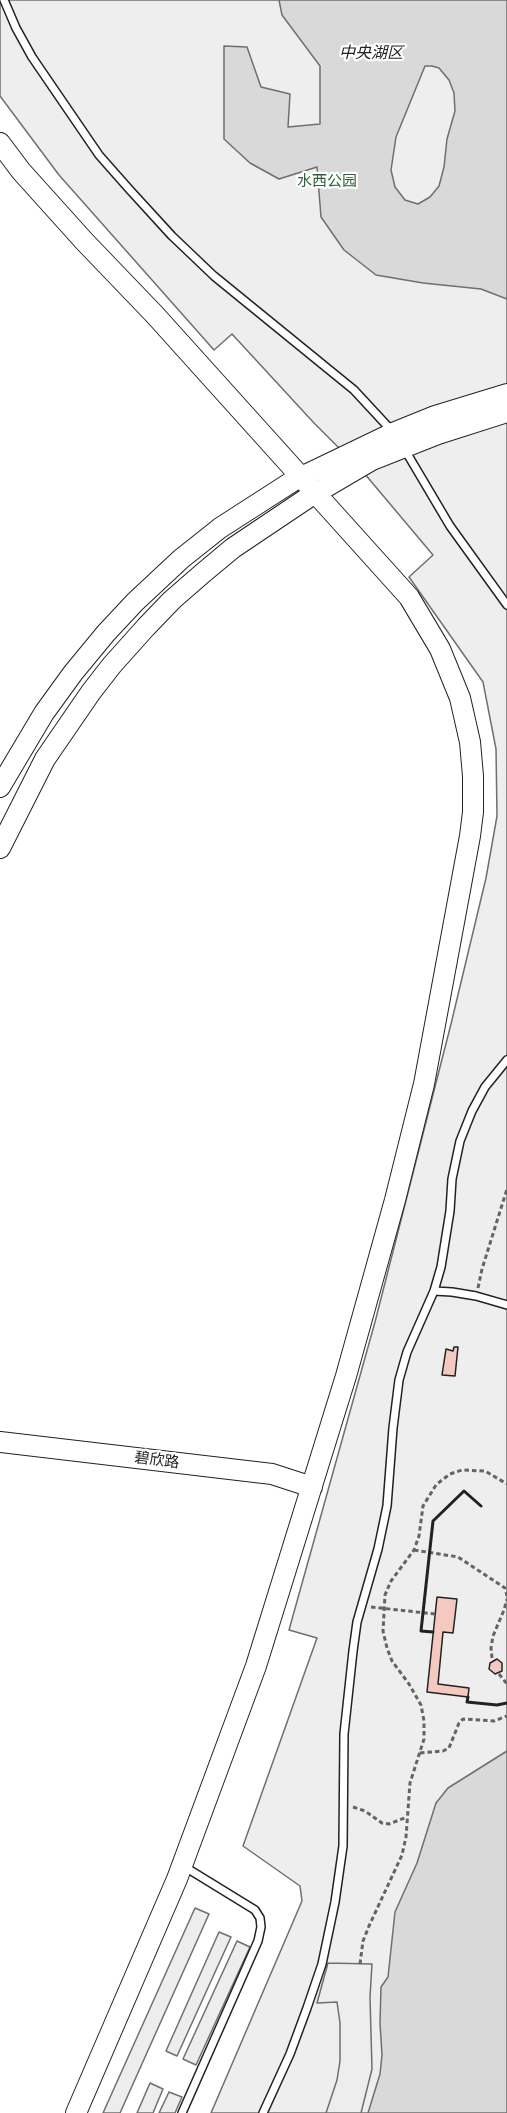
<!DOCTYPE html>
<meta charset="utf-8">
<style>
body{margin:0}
canvas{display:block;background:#fff}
</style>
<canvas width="507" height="2113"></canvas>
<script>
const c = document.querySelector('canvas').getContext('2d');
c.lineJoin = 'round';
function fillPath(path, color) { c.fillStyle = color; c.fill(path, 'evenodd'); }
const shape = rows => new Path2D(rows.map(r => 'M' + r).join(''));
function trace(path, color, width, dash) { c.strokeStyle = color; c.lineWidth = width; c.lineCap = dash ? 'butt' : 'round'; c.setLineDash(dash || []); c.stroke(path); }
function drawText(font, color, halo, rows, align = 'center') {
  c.font = font + ' "Golos Text","Noto Sans SC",sans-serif'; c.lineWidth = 4.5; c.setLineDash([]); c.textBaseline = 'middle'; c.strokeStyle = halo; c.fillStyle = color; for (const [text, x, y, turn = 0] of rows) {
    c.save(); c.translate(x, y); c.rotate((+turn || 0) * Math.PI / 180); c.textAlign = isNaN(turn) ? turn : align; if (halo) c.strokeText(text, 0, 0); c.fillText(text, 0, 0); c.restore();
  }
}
const green = shape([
 [0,0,507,0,507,2113,211,2113,302,1901,300,1886,243,1846,317,1638,289,1630,375,1322,451,1024,486,878,497,816,496,749,483,682,409,577,433,555,364,473,314,423,232,334,214,350,59,175,0,96,0,0]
]);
const parking = shape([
 [195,1908,209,1914,120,2113,103,2113,195,1908],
 [219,1932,231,1937,177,2056,166,2051,219,1932],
 [237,1941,250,1947,196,2065,183,2059,237,1941],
 [328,1963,372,1964,370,1997,372,2069,361,2113,326,2113,337,2080,340,2061,340,2023,337,2002,317,2003,328,1963],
 [150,2083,163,2089,153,2113,137,2113,150,2083],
 [169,2092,182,2097,175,2113,159,2113,169,2092]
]);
const water = shape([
 [279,0,507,0,507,299,481,289,423,283,376,275,344,250,321,217,317,167,279,179,250,163,224,139,224,46,247,47,261,87,290,94,288,127,320,124,320,66,282,15,279,0],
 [425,66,432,66,439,68,449,80,454,93,455,111,447,139,444,167,439,186,430,197,418,204,405,200,395,187,391,170,396,137,425,66],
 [507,1751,507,2113,368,2113,380,2074,382,2055,380,2023,381,1987,388,1977,395,1912,417,1863,436,1803,448,1788,507,1751]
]);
const building = shape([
 [454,1347,458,1347,455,1376,442,1375,446,1349,453,1351,454,1347],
 [437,1597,457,1599,453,1633,443,1632,438,1684,469,1688,468,1697,427,1692,437,1597],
 [497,1659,502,1663,502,1671,495,1674,489,1669,490,1663,497,1659]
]);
const path = shape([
 [478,1288,482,1269,507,1189],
 [414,1550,458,1557,505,1588,507,1596],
 [371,1607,435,1614],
 [492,1658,491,1648,493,1636,504,1610,507,1599],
 [499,1674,507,1684],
 [420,1753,443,1751,449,1748,459,1723,463,1719,494,1721,507,1716],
 [353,1807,365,1811,382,1823,389,1824,407,1817],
 [360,1964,363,1941,369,1926,402,1855,406,1837,410,1783,424,1739,424,1721,421,1705,409,1684,392,1661,387,1648,383,1631,385,1595,391,1581,414,1550,419,1536,423,1506,436,1485,442,1480,450,1474,462,1470,485,1471,507,1484]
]);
const lane = shape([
 [4,0,16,28,32,57,99,155,129,189,172,236,214,276,354,390,392,431],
 [405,450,450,526,507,605],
 [434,1291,452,1292,476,1296,507,1305],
 [182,2113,258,1941,261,1927,260,1918,255,1910,185,1867],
 [263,2113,290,2054,307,2008,322,1964,335,1902,343,1846,344,1734,353,1651,357,1622,378,1549,387,1506,393,1428,399,1380,407,1352,434,1291,441,1267,450,1211,452,1179,460,1141,472,1111,485,1087,507,1060]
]);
const secondary = shape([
 [0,143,21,171,84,241,155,315,409,597,440,649,460,698,470,742,473,776,473,812,470,836,424,1084,395,1200,346,1376,256,1666,177,1879,76,2113],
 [0,787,44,713,73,673,106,633,135,602,181,559,220,528,293,481,393,433,435,416,507,394],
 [0,848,45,759,91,692,112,665,146,627,172,600,203,573,233,548,309,497,372,460,438,434,507,412],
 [0,1442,272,1474,312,1487]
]);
const wall = shape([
 [433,1632,421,1631,433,1521,464,1491,481,1506],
 [468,1697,467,1702,497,1705,507,1703]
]);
const parkNames = [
 ["水西公园",327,181]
];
const streetNames = [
 ["碧欣路",157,1460,7]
];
const waterNames = [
 ["中央湖区",371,53]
];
fillPath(green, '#eee');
trace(green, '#6f6f6f', 1.5);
fillPath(parking, '#ededed');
trace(parking, '#6f6f6f', 1.5);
fillPath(water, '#d9d9d9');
trace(water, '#6f6f6f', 1.5);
fillPath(building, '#f3c9c0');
trace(building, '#222', 1.5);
trace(lane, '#222', 10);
trace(secondary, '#222', 22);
trace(path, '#646464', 3, [4.5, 3]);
trace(lane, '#fff', 7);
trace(secondary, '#fff', 20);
trace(wall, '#222', 3);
drawText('15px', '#2f5e38', '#fff', parkNames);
drawText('15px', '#222', '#fff', streetNames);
drawText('italic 16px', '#222', '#fff', waterNames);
</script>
